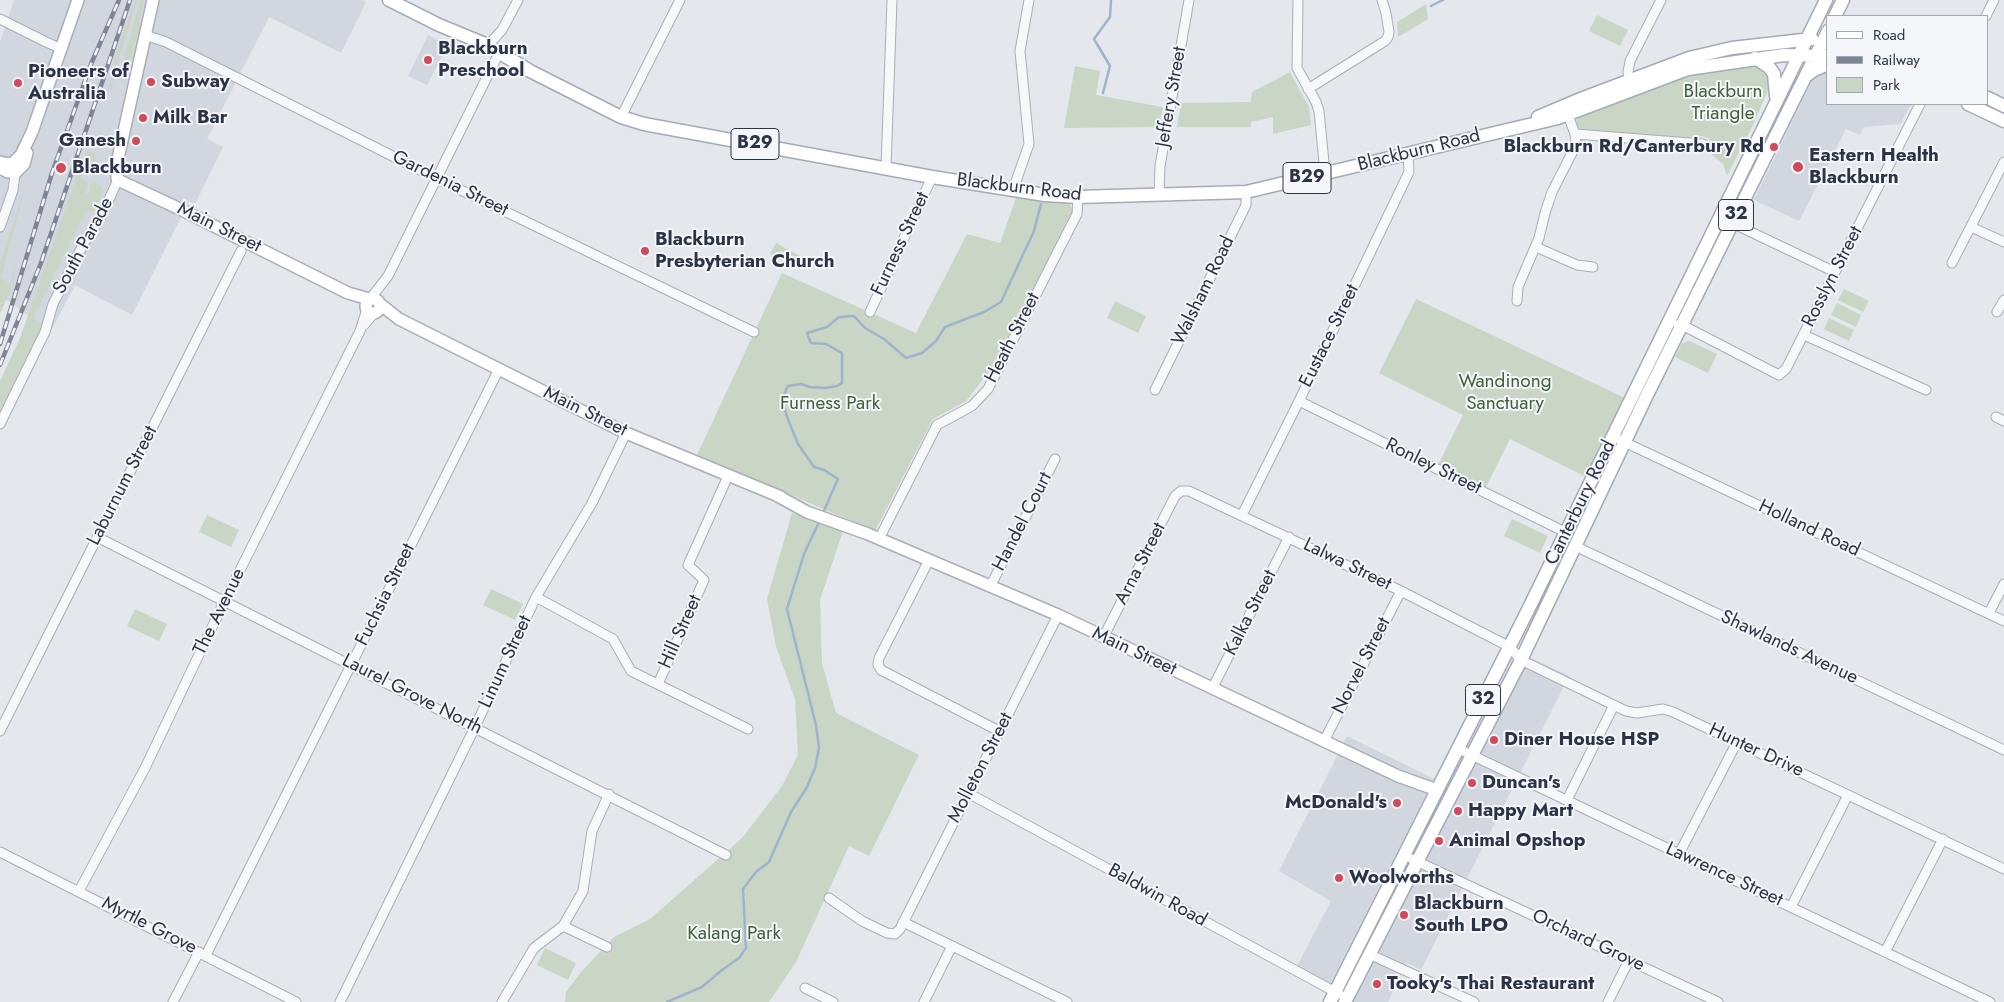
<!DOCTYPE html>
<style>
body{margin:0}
#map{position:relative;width:2004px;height:1002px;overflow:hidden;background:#e4e7ec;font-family:Jost,sans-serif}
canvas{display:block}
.legend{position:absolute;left:1826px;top:15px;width:162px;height:90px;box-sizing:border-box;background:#f4f6f9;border:1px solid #a4a8b1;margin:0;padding:6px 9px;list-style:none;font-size:15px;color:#2b3445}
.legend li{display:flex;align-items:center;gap:10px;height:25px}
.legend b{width:25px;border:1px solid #a4a8b1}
</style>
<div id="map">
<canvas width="2004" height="1002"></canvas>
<ul class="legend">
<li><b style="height:6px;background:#fff"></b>Road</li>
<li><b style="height:6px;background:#7d8696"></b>Railway</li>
<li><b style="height:14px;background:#c9d6c5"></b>Park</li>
</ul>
</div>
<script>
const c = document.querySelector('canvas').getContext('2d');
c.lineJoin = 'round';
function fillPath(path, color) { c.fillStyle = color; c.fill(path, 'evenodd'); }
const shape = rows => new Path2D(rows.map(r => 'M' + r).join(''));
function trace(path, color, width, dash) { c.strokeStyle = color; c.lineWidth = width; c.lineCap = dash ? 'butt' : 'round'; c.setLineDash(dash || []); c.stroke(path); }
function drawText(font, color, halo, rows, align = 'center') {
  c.font = font + ' Jost,sans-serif'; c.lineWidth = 4; c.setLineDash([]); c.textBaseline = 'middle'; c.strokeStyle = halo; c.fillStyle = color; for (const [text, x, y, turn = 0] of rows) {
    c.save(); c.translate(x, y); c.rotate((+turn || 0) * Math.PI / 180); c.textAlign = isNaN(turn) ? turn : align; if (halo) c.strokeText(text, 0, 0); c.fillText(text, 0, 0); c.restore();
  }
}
const built = shape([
 [14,0,363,0,366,2,341,53,269,17,207,139,223,147,195,204,189,201,132,315,75,285,52,329,34,320,0,295,0,42],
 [428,35,448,45,427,85,408,76],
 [1828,71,1828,104,1911,104,1900,124,1864,127,1860,135,1846,129,1799,221,1754,200,1814,76],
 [1529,657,1569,676,1421,970,1407,963,1388,1002,1349,1002],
 [1347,736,1434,779,1326,992,1293,974,1331,901,1279,871]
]);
const green = shape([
 [135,0,137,0,112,82,113,86,108,90,106,97,114,70,115,57],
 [140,0,144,0,139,23,140,28,139,34,135,41,129,69,120,74],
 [1426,4,1428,19,1398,37,1397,22],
 [1597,15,1628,30,1620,46,1589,31],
 [1751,63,1768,72,1769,88,1753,125,1727,176,1723,164,1711,154,1714,145,1708,138,1701,136,1694,139,1583,132,1577,126,1576,123,1579,114,1698,71],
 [1075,66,1100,71,1096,95,1163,107,1159,127,1064,128],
 [1290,72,1309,107,1311,125,1273,134,1273,117,1251,122,1251,127,1177,127,1181,103,1251,102,1252,92],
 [86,151,92,152,97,156,91,175,83,172,81,178,88,183,84,195,90,192,90,185,96,182,104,190,93,212,89,210,86,211,33,318,44,325,0,414,0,381,20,338],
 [26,185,1,277,9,285,19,255,9,293,0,314,0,263],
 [1017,195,1070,204,1073,211,996,363,966,401,933,419,875,531,697,455,782,273,916,333,967,234,1000,243],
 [776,243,800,256,794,267,770,254],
 [1844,289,1869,301,1863,312,1838,300],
 [1416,299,1625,398,1586,477,1510,439,1485,489,1438,465,1463,415,1379,373],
 [1115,301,1146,316,1138,333,1107,318],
 [1837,303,1861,315,1856,327,1831,315],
 [1829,318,1854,330,1849,341,1824,329],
 [1689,341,1717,354,1708,373,1675,357,1682,343],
 [792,513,843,531,820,600,822,663,836,713,919,755,869,856,849,846,796,962,769,1002,565,1002,566,992,581,972,614,937,650,919,742,838,782,786,798,755,795,699,776,647,767,599],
 [207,515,239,530,231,547,199,532],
 [1512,519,1548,536,1540,553,1504,536],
 [491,589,523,604,515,620,483,605],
 [135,609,167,624,159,641,127,626],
 [545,948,576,963,568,980,537,965]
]);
const stream = shape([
 [1431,6,1443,0],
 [1103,93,1110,66,1094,39,1110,17,1111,0],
 [823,513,838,479,824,470,814,467,798,444,787,417,782,399,788,386,801,384,810,387,825,388,837,386,842,383,842,353,826,344,811,343,807,333,827,327,839,317,854,316,865,328,884,339,906,358,922,353,936,341,945,327,984,312,1001,302,1034,231,1041,204],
 [667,1002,702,987,722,970,739,958,746,948,743,889,756,872,769,862,791,812,807,787,815,768,819,748,816,725,787,609,804,554,820,520]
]);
const street = shape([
 [1298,0,1297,68,1316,102,1319,111,1325,173],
 [1986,16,1994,0],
 [0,19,46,42,62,49],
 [145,35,166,42,436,178,754,332],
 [485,44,491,42,502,30,518,0],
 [1629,80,1628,72,1630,61,1661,0],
 [1308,89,1385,41,1388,37,1389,32,1386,13,1382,0],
 [621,117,680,0],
 [1575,134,1703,144],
 [886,168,892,0],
 [1013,190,1029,144,1020,51,1029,0],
 [1159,194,1160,166,1189,0],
 [1732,223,1835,272],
 [0,227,13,190,15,175,19,169],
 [1971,227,2004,242],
 [1536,247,1577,265,1593,267],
 [1952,263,2004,162],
 [370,299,388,276,496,59],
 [1517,301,1518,287,1539,238,1545,213,1552,192,1576,145,1575,134,1568,115],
 [870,312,932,177],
 [1997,312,2004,300],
 [364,325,374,313],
 [1678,325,1682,325,1779,375,1786,369,1920,104],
 [1804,335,1926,390],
 [1155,390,1246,205,1246,192],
 [1299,401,1567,533],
 [1996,417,2004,421],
 [0,424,45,332,53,304,85,241,101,217,116,184,117,178],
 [1620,440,2004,621],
 [1242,515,1299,401,1409,172,1408,154],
 [97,537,726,855],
 [879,539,937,425,972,406,988,389,1077,214,1078,197],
 [1575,546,2004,750],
 [929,560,879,658,878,665,881,670,999,731],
 [991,585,1055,459],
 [536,597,613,639,631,671,748,729],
 [1989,613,2004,584],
 [1103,638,1175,496,1181,491,1189,491,1401,591,1510,647,1521,660,1626,711,1637,713,1663,709,1673,712,2004,869],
 [658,684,704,580,688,565,728,476],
 [1212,689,1289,537],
 [0,731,241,251],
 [1324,741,1401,591],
 [1459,749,1990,1002],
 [968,793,1339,994],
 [1567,800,1614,705],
 [0,852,296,1002],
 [1679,854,1737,742],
 [1412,859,1718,1002],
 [79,891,145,768,225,600,360,331,367,309],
 [829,898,862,921,887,933,895,934,900,929,1058,615],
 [1791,907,1848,795],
 [903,922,1067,1002],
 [563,926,607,947],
 [1885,952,1943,839],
 [1369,954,1474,1002],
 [206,955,499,369],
 [805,988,833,1002],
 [173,1002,199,952],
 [340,1002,475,727,536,597,592,503,626,433],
 [502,1002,534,948,563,926,583,891,592,831,609,794],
 [924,1002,952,946],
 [1608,1002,1629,960]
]);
const secondary = shape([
 [153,0,117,163,117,178,120,181,180,209,348,293,369,299],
 [0,162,8,164,13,163,21,155,32,132,78,0],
 [0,168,8,172,17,171,24,164,27,153],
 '366 306a7 7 0 1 1 14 0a7 7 0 1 1-14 0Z',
 [380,304,399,319,626,433,781,497],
 [776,495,807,512,868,534,1058,615,1398,776,1437,790]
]);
const primary = shape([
 [389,0,439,25,485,44,530,71,621,117,644,124,932,177,1045,195,1078,197,1246,192,1558,118,1688,69,1784,55,1828,56],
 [1835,16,1843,0],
 [1755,58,1769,67,1774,74,1776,96],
 [1806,76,1814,70,1828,64],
 [1988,98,2004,106],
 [1968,104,2004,121],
 [1538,117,1583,98,1689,58,1732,48,1812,39],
 [1330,1002,1528,610,1826,0],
 [1345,1002,1521,660,1647,395,1828,31]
]);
const rail = shape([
 [0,344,52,173,91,64,119,0],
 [0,365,41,263,130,0]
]);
const markers = [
 [428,60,5,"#d1495b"],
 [151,82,5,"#d1495b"],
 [18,83,5,"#d1495b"],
 [143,118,5,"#d1495b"],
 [136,141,5,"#d1495b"],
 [1774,147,5,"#d1495b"],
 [1798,167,6,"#d1495b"],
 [61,168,6,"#d1495b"],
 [645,251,5,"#d1495b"],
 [1494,740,5,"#d1495b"],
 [1472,783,5,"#d1495b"],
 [1397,803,5,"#d1495b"],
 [1458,811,5,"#d1495b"],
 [1439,841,5,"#d1495b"],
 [1339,878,5,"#d1495b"],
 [1404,915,5,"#d1495b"],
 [1377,984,5,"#d1495b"]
];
const shields = [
 [755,144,48],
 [1307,178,48],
 [1736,215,35],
 [1483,700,35]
];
const shieldNames = [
 ["B29",755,144],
 ["B29",1307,178],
 ["32",1736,215],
 ["32",1483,700]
];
const poiNames = [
 ["Blackburn",438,49],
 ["Preschool",438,71],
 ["Pioneers of",28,72],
 ["Australia",28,94],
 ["Subway",161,82],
 ["Milk Bar",153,118],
 ["Ganesh",126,141,"right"],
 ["Blackburn Rd/Canterbury Rd",1764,147,"right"],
 ["Eastern Health",1809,156],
 ["Blackburn",1809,178],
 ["Blackburn",72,168],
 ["Blackburn",655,240],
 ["Presbyterian Church",655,262],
 ["Diner House HSP",1504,740],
 ["Duncan's",1482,783],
 ["McDonald's",1387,803,"right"],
 ["Happy Mart",1468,811],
 ["Animal Opshop",1449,841],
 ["Woolworths",1349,878],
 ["Blackburn",1414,904],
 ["South LPO",1414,926],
 ["Tooky's Thai Restaurant",1387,984]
];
const parkNames = [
 ["Blackburn",1723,92],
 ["Triangle",1723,114],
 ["Wandinong",1505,382],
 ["Sanctuary",1505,404],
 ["Furness Park",830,404],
 ["Kalang Park",734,934]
];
const streetNames = [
 ["Jeffery Street",1172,97,-80],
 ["Blackburn Road",1419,151,-14],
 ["Gardenia Street",450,184,26],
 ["Blackburn Road",1019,188,7],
 ["Main Street",219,228,26],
 ["Furness Street",901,244,-65],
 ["South Parade",84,246,-62],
 ["Rosslyn Street",1833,277,-63],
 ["Walsham Road",1204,291,-64],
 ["Eustace Street",1330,336,-64],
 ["Heath Street",1013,338,-63],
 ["Main Street",585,412,26],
 ["Ronley Street",1433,467,26],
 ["Laburnum Street",123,486,-63],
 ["Canterbury Road",1581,503,-64],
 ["Handel Court",1023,522,-63],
 ["Holland Road",1809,529,25],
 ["Arna Street",1141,564,-63],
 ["Lalwa Street",1347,565,26],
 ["Fuchsia Street",386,595,-64],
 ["The Avenue",220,612,-64],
 ["Kalka Street",1251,613,-63],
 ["Hill Street",681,632,-66],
 ["Shawlands Avenue",1789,648,25],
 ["Main Street",1134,652,25],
 ["Linum Street",506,662,-65],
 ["Norvel Street",1362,666,-63],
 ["Laurel Grove North",412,695,27],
 ["Hunter Drive",1756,751,25],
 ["Molleton Street",981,768,-63],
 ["Lawrence Street",1724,875,25],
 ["Baldwin Road",1157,896,29],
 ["Myrtle Grove",149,926,27],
 ["Orchard Grove",1588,941,25]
];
fillPath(built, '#d2d6de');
fillPath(green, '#c9d6c5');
trace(stream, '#9fb4cc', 2.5);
trace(street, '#a9aeb7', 11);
trace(secondary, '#a9aeb7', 14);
trace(primary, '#a3abb8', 15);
trace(street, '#f7f8fa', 9);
trace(secondary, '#fff', 11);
trace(primary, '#fff', 12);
trace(rail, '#7d8696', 4.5);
trace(rail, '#f4f6f9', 2.5, [8]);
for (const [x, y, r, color] of markers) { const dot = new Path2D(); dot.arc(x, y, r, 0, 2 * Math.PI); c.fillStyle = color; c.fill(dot); trace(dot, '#f4f6f9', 2); }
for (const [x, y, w] of shields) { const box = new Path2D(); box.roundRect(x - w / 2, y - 15.5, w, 31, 4); c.fillStyle = '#f4f6f9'; c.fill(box); trace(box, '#2b3445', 1); }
drawText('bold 18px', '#2b3445', null, shieldNames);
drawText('bold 19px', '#2b3445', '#f4f6f9', poiNames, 'left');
drawText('19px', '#3f6138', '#f4f6f9', parkNames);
drawText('19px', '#2b3445', '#f4f6f9', streetNames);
</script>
